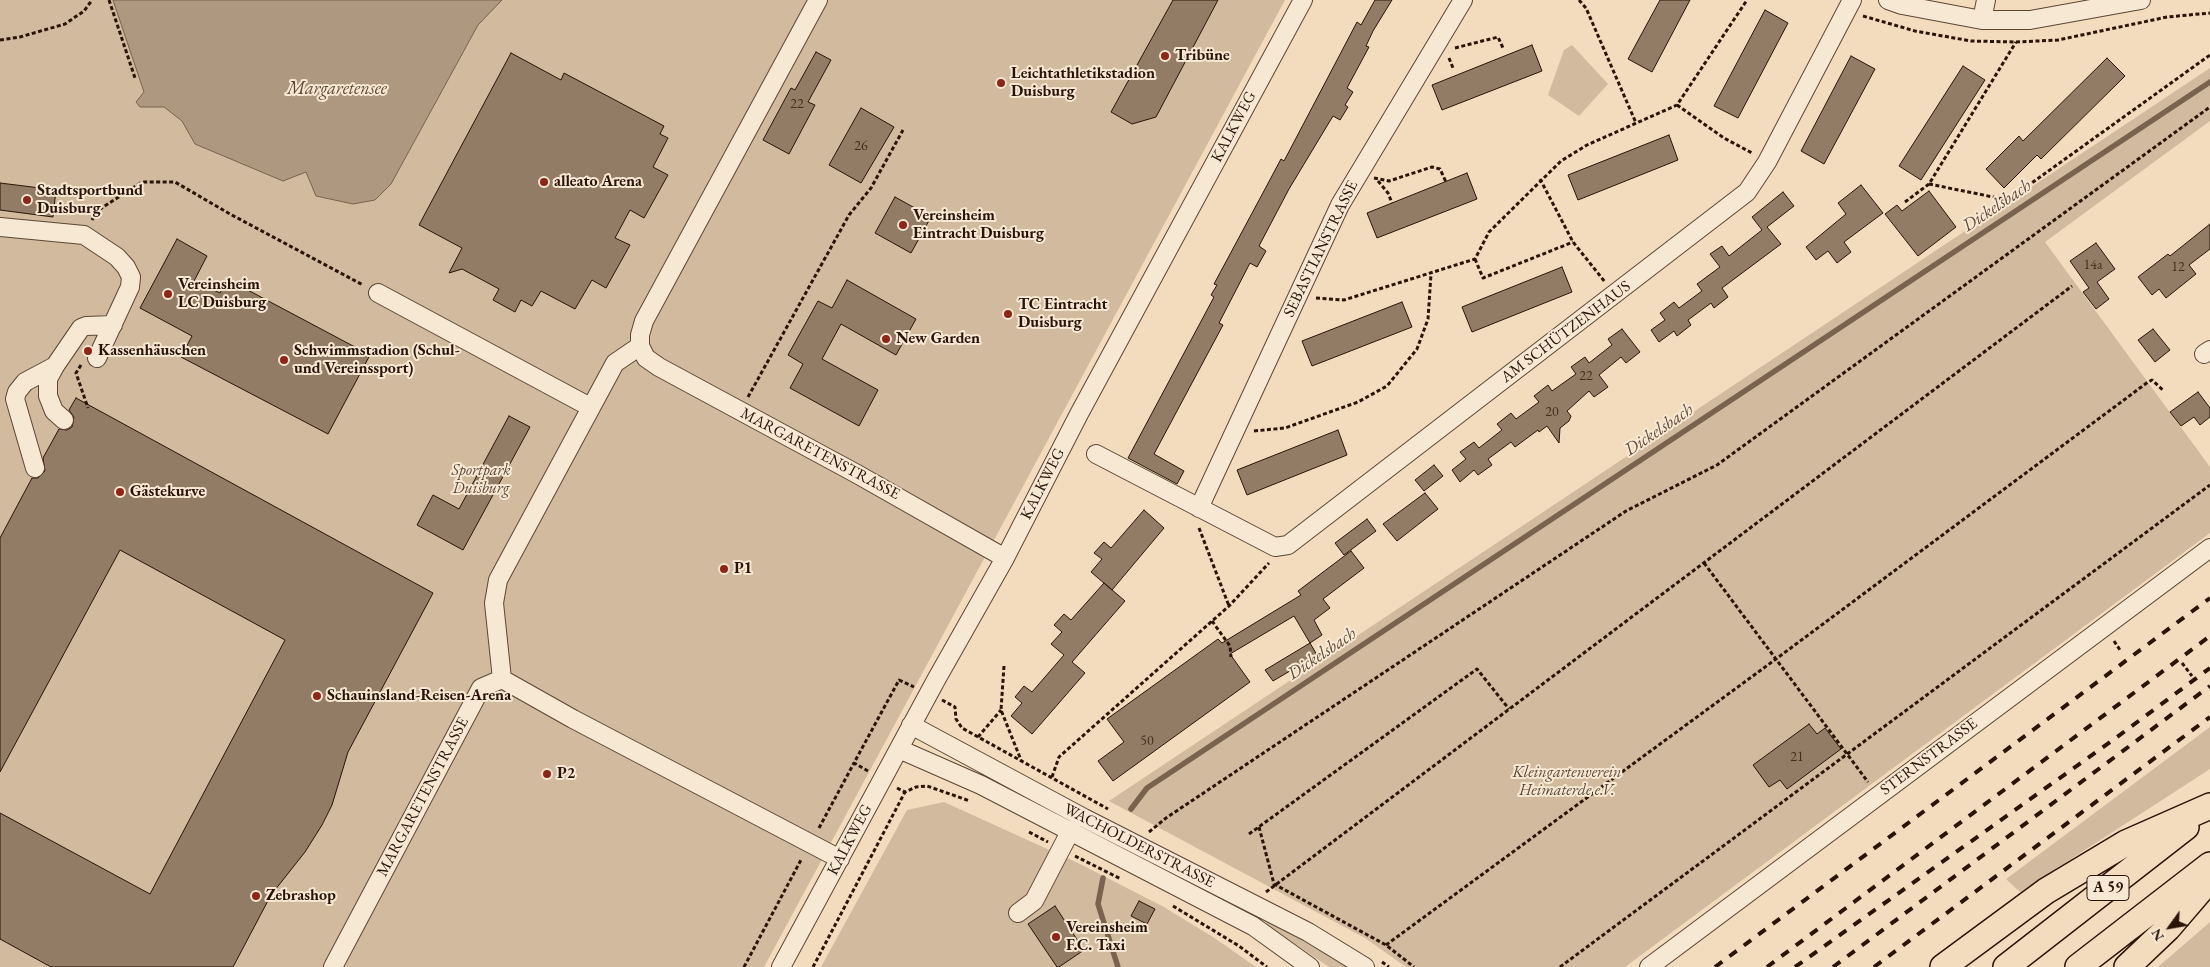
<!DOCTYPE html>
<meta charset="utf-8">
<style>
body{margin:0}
#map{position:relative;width:2210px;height:967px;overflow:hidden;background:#f3dcbd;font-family:"EB Garamond",serif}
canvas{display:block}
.north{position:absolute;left:2145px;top:902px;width:50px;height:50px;-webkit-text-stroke:4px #f7e8d4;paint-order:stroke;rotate:238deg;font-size:14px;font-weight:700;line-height:20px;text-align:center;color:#291407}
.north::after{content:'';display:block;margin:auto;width:18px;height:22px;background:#291407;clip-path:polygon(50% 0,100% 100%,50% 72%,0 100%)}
</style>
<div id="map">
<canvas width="2210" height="967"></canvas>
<div class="north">N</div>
</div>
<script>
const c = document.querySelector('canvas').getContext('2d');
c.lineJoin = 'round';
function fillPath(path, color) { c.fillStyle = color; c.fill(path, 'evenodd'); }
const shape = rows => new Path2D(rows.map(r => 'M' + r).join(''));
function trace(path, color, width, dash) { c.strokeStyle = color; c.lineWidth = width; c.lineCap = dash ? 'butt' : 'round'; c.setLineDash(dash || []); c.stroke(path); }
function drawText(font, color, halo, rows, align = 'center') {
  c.font = font + ' "EB Garamond",serif'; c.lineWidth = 4; c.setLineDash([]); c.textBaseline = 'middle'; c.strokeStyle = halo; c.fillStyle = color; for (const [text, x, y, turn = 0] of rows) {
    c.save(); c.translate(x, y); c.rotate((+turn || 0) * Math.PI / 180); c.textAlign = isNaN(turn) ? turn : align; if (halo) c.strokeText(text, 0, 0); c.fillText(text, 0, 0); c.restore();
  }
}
const green = shape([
 [0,0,1285,0,764,967,0,967],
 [1572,45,1608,84,1579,116,1548,95,1564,50],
 [2210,68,2210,121,2045,242,2210,467,2210,533,1625,967,1406,967,1365,938,1109,801],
 [2210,727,2210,769,2020,892,2006,879],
 [944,802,1078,863,1162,906,1213,937,1256,967,821,967,907,810],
 [1268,920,1320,949,1347,967,1329,967,1266,924],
 [2210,922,2210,967,2158,967]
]);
const water = shape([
 [113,0,502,0,478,25,391,184,375,200,353,204,316,196,306,172,283,181,195,144,182,121,164,107,140,107,136,102,144,92,113,0]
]);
const stream = shape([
 [1131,809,1147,788,2210,82],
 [1103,878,1098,904,1118,967]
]);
const building = shape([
 [1173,0,1218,0,1156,117,1132,124,1111,112,1173,0],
 [1375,0,1392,0,1373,31,1366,46,1369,47,1347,88,1353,92,1345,105,1348,107,1340,120,1333,116,1289,189,1259,246,1266,251,1257,267,1250,263,1219,323,1223,325,1154,454,1184,471,1177,484,1128,458,1214,297,1211,295,1217,285,1214,284,1265,189,1281,159,1284,161,1357,22,1361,25,1375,0],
 [1660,0,1690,0,1652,72,1628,59,1660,0],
 [1765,10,1788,23,1738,118,1714,106,1765,10],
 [1532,45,1542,71,1442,110,1432,85,1532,45],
 [816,52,831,60,808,102,815,105,789,154,763,140,791,88,795,90,816,52],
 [511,53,561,80,564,73,664,126,660,134,668,138,653,167,668,175,644,218,630,210,615,238,630,245,606,288,592,280,575,309,541,291,532,306,521,300,515,312,493,300,499,289,462,269,449,273,462,248,419,225,511,53],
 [1851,56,1875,69,1824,164,1801,151,1851,56],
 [2107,58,2125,76,2041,159,2037,155,2004,188,1986,169,2019,136,2023,141,2107,58],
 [1963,66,1985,80,1921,180,1899,166,1963,66],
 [861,108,894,127,861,183,829,165,861,108],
 [1669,135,1678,160,1578,200,1568,175,1669,135],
 [1467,173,1477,199,1377,238,1367,213,1467,173],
 [0,183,56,190,53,217,0,210,0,183],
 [1861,185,1883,213,1844,242,1851,252,1837,263,1828,251,1816,260,1806,247,1846,214,1838,203,1861,185],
 [1929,191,1956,227,1918,256,1885,214,1897,205,1902,211,1929,191],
 [1783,192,1794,206,1767,227,1781,244,1722,288,1728,297,1714,308,1711,303,1688,320,1691,325,1677,336,1674,331,1659,342,1651,330,1665,320,1660,313,1674,302,1679,308,1702,291,1697,284,1720,267,1710,254,1722,246,1729,256,1762,230,1752,217,1783,192],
 [895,197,931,217,911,253,875,233,895,197],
 [2210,224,2210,249,2189,265,2196,274,2166,298,2159,289,2152,295,2138,277,2168,254,2170,256,2210,224],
 [177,239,207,256,194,281,220,293,227,279,370,355,328,434,181,357,192,336,140,308,177,239],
 [2096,243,2115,269,2097,282,2109,299,2096,309,2083,292,2089,288,2070,261,2096,243],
 [1562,267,1572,292,1472,332,1462,307,1562,267],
 [847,280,916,319,896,355,841,324,822,359,878,390,859,426,790,388,803,364,788,355,818,301,832,308,847,280],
 [1402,302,1412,327,1312,366,1302,341,1402,302],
 [1622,329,1640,352,1626,363,1621,357,1599,375,1608,387,1594,397,1589,391,1567,411,1571,416,1569,421,1560,428,1559,443,1547,426,1539,432,1538,430,1515,447,1511,442,1488,459,1492,465,1478,475,1474,470,1460,482,1452,470,1466,459,1460,452,1474,442,1479,448,1502,430,1497,424,1511,413,1516,419,1539,402,1534,396,1548,385,1552,391,1576,374,1571,367,1585,357,1589,363,1612,345,1608,339,1622,329],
 [2153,329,2170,350,2155,362,2138,340,2153,329],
 [2198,392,2210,408,2210,417,2200,425,2194,417,2181,426,2170,412,2198,392],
 [76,398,433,593,348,752,332,805,322,825,305,852,271,895,233,967,51,967,0,939,0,813,150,894,285,640,120,550,0,772,0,538,32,478,38,478,45,471,43,458,59,429,67,430,72,427,74,417,69,410,76,398],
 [509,416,530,427,463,550,417,525,433,495,459,509,509,416],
 [1338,430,1347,455,1247,495,1237,470,1338,430],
 [1434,465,1443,476,1424,491,1415,480,1434,465],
 [1425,493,1438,509,1397,541,1383,524,1425,493],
 [1144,510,1164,528,1112,590,1091,572,1102,559,1094,553,1104,542,1111,548,1144,510],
 [1367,519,1376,531,1344,555,1335,543,1367,519],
 [1351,551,1364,568,1323,599,1330,608,1314,620,1322,635,1310,643,1294,616,1230,654,1250,682,1113,781,1098,761,1124,742,1107,719,1218,639,1222,643,1301,595,1298,591,1351,551],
 [1104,583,1125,601,1072,662,1085,673,1032,734,1011,716,1022,703,1015,697,1024,686,1032,692,1064,655,1051,644,1062,632,1054,625,1064,614,1071,620,1104,583],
 [1310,643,1317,655,1273,681,1265,670,1310,643],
 [1809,724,1817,734,1825,728,1841,749,1787,789,1780,780,1769,787,1753,765,1809,724],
 [1139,901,1155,909,1147,924,1131,916,1139,901],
 [1055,906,1084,950,1059,967,1057,967,1028,924,1055,906]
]);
const path = shape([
 [109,0,135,78],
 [1579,0,1586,8,1636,123],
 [1863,16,1915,31,1971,41,2016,42,2058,40,2167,17,2210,13],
 [0,40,20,37,65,24,84,11,92,0],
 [1455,48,1498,37,1503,48],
 [1449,58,1453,68],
 [1677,105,1724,138,1752,153],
 [1374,178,1389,181,1432,167,1440,169,1446,182],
 [1540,179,1573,242,1605,282],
 [1378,181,1388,193,1392,203],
 [1929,184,2008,200,2210,55],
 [1905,202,1929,184,2016,42],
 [92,220,97,211,142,182,175,182,230,214,363,285],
 [1475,259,1483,278,1573,242],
 [1316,298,1344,300,1475,259,1489,232,1561,161,1587,145,1677,105,1747,0],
 [81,365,76,373,88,408],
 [748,397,849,215,871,188,903,130],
 [1254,431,1285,428,1358,402,1387,386,1417,349,1428,319,1431,274],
 [1199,528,1229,606],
 [1704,563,1868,782],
 [1212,621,1230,646,1231,657],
 [2114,641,2120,650],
 [2182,663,2192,676],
 [1004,666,1001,710,1021,760],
 [942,700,955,707,956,719,962,728,1108,809],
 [978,737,1001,710],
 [868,771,854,763,899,680,914,687],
 [1052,777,1059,757,1229,606,1269,563],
 [897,788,905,792,916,787,927,786,970,801],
 [1259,827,1274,884,1386,945,1414,967],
 [819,828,854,763],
 [1029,832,1048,842],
 [1149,832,1166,818,1626,511,1717,465,2210,107],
 [1249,834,1477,669,1509,709],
 [1075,856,1121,879],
 [1266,892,2072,286],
 [1173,906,1239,946,1267,967],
 [1386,945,1776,659,2148,382,2152,380,2164,391],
 [1382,962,1389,967],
 [744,967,802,858],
 [813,967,905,792],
 [1560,967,2210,485]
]);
const minor = shape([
 [818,0,644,321,640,335,640,346,646,358,659,367,857,474,1005,558],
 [1888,0,1902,5,1982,20,2030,20,2141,0],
 [1982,20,1986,0],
 [0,227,84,235,117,257,126,267,131,277,130,287,97,358],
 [378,293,590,407],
 [2204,354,2210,350],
 [64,420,54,411,48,396,48,379,55,366,81,328,86,326,113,325],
 [1096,454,1275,547,1288,545,1747,192,1767,162,1852,0],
 [35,468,15,399,17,392,25,382,55,366],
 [1199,508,1340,205,1463,0],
 [502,679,573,719,840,859],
 [911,725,1084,818,1308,932,1365,967],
 [899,749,981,785,1253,926,1310,967],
 [1018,913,1034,901,1071,830],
 [333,967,481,688,502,679,494,603,498,580,615,363,640,346],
 [781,967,936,680,1005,558,1079,414,1303,0],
 [1649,967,2210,548]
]);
const highway = shape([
 [1943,967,2046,891,2126,843,2210,806],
 [2006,967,2186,827],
 [2078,967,2210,865],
 [2127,967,2168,928,2210,879]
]);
const rail = shape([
 [1715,967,2210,598],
 [1767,967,2210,636],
 [1795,967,2113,740,2210,668],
 [1833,967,2210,686],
 [1874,967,2210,717]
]);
const markers = [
 [1165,56,5,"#8f2418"],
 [1001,83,5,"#8f2418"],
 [544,182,5,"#8f2418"],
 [27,200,5,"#8f2418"],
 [903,225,5,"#8f2418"],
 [168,294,5,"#8f2418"],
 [1008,314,5,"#8f2418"],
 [886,339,5,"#8f2418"],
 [88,351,5,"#8f2418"],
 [284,360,5,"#8f2418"],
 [120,492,5,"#8f2418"],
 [724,569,5,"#8f2418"],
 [317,696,5,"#8f2418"],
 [547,774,5,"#8f2418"],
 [256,896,5,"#8f2418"],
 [1056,937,5,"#8f2418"]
];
const numberNames = [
 ["22",797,104],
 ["26",861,146],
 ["14a",2093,265],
 ["12",2178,267],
 ["22",1586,376],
 ["20",1552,412],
 ["50",1147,741],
 ["21",1797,757]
];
const shields = [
 [2108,888,42]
];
const shieldNames = [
 ["A 59",2108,888]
];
const poiNames = [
 ["Tribüne",1175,56],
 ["Leichtathletikstadion",1011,74],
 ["Duisburg",1011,92],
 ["alleato Arena",554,182],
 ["Stadtsportbund",37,191],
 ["Duisburg",37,209],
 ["Vereinsheim",913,216],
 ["Eintracht Duisburg",913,234],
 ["Vereinsheim",178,285],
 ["LC Duisburg",178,303],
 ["TC Eintracht",1018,305],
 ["Duisburg",1018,323],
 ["New Garden",896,339],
 ["Kassenhäuschen",98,351],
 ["Schwimmstadion (Schul-",294,351],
 ["und Vereinssport)",294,369],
 ["Gästekurve",130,492],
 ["P1",734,569],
 ["Schauinsland-Reisen-Arena",327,696],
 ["P2",557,774],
 ["Zebrashop",266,896],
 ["Vereinsheim",1066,928],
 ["F.C. Taxi",1066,946]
];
const streetNames = [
 ["KALKWEG",1234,127,-62],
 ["SEBASTIANSTRASSE",1321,249,-64],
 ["AM SCHÜTZENHAUS",1566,332,-37],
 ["MARGARETENSTRASSE",820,454,28],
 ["KALKWEG",1043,484,-63],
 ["STERNSTRASSE",1929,757,-37],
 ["MARGARETENSTRASSE",423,797,-62],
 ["KALKWEG",850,840,-62],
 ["WACHOLDERSTRASSE",1139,846,27]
];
const parkNames = [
 ["Sportpark",481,471],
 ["Duisburg",481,489],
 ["Kleingartenverein",1567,773],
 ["Heimaterde e.V.",1567,791]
];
const waterNames = [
 ["Margaretensee",337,89],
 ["Dickelsbach",1997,206,-34],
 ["Dickelsbach",1659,430,-34],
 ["Dickelsbach",1322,654,-34]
];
fillPath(green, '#d1ba9e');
fillPath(water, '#ae987f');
trace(water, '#79634f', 1);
trace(stream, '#79634f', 5.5);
fillPath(building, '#927c66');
trace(building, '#291407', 1);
trace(minor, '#5c4634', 20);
trace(highway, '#291407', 28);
trace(path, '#291407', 3, [4, 2.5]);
trace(minor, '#f7e8d4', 18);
trace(highway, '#f3dcbd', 25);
trace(rail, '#291407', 4, [9, 9]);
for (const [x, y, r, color] of markers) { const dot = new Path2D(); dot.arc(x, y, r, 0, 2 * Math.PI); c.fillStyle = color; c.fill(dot); trace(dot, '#f7e8d4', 2); }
drawText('14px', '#432e1f', null, numberNames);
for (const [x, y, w] of shields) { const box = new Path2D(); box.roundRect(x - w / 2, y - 12.5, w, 25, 4); c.fillStyle = '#f7e8d4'; c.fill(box); trace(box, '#291407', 1); }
drawText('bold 15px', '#291407', null, shieldNames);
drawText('bold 16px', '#291407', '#f7e8d4', poiNames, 'left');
drawText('16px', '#291407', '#f7e8d4', streetNames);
drawText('italic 16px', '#5b4634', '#f7e8d4', parkNames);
drawText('italic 18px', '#5e4937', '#f7e8d4', waterNames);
</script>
